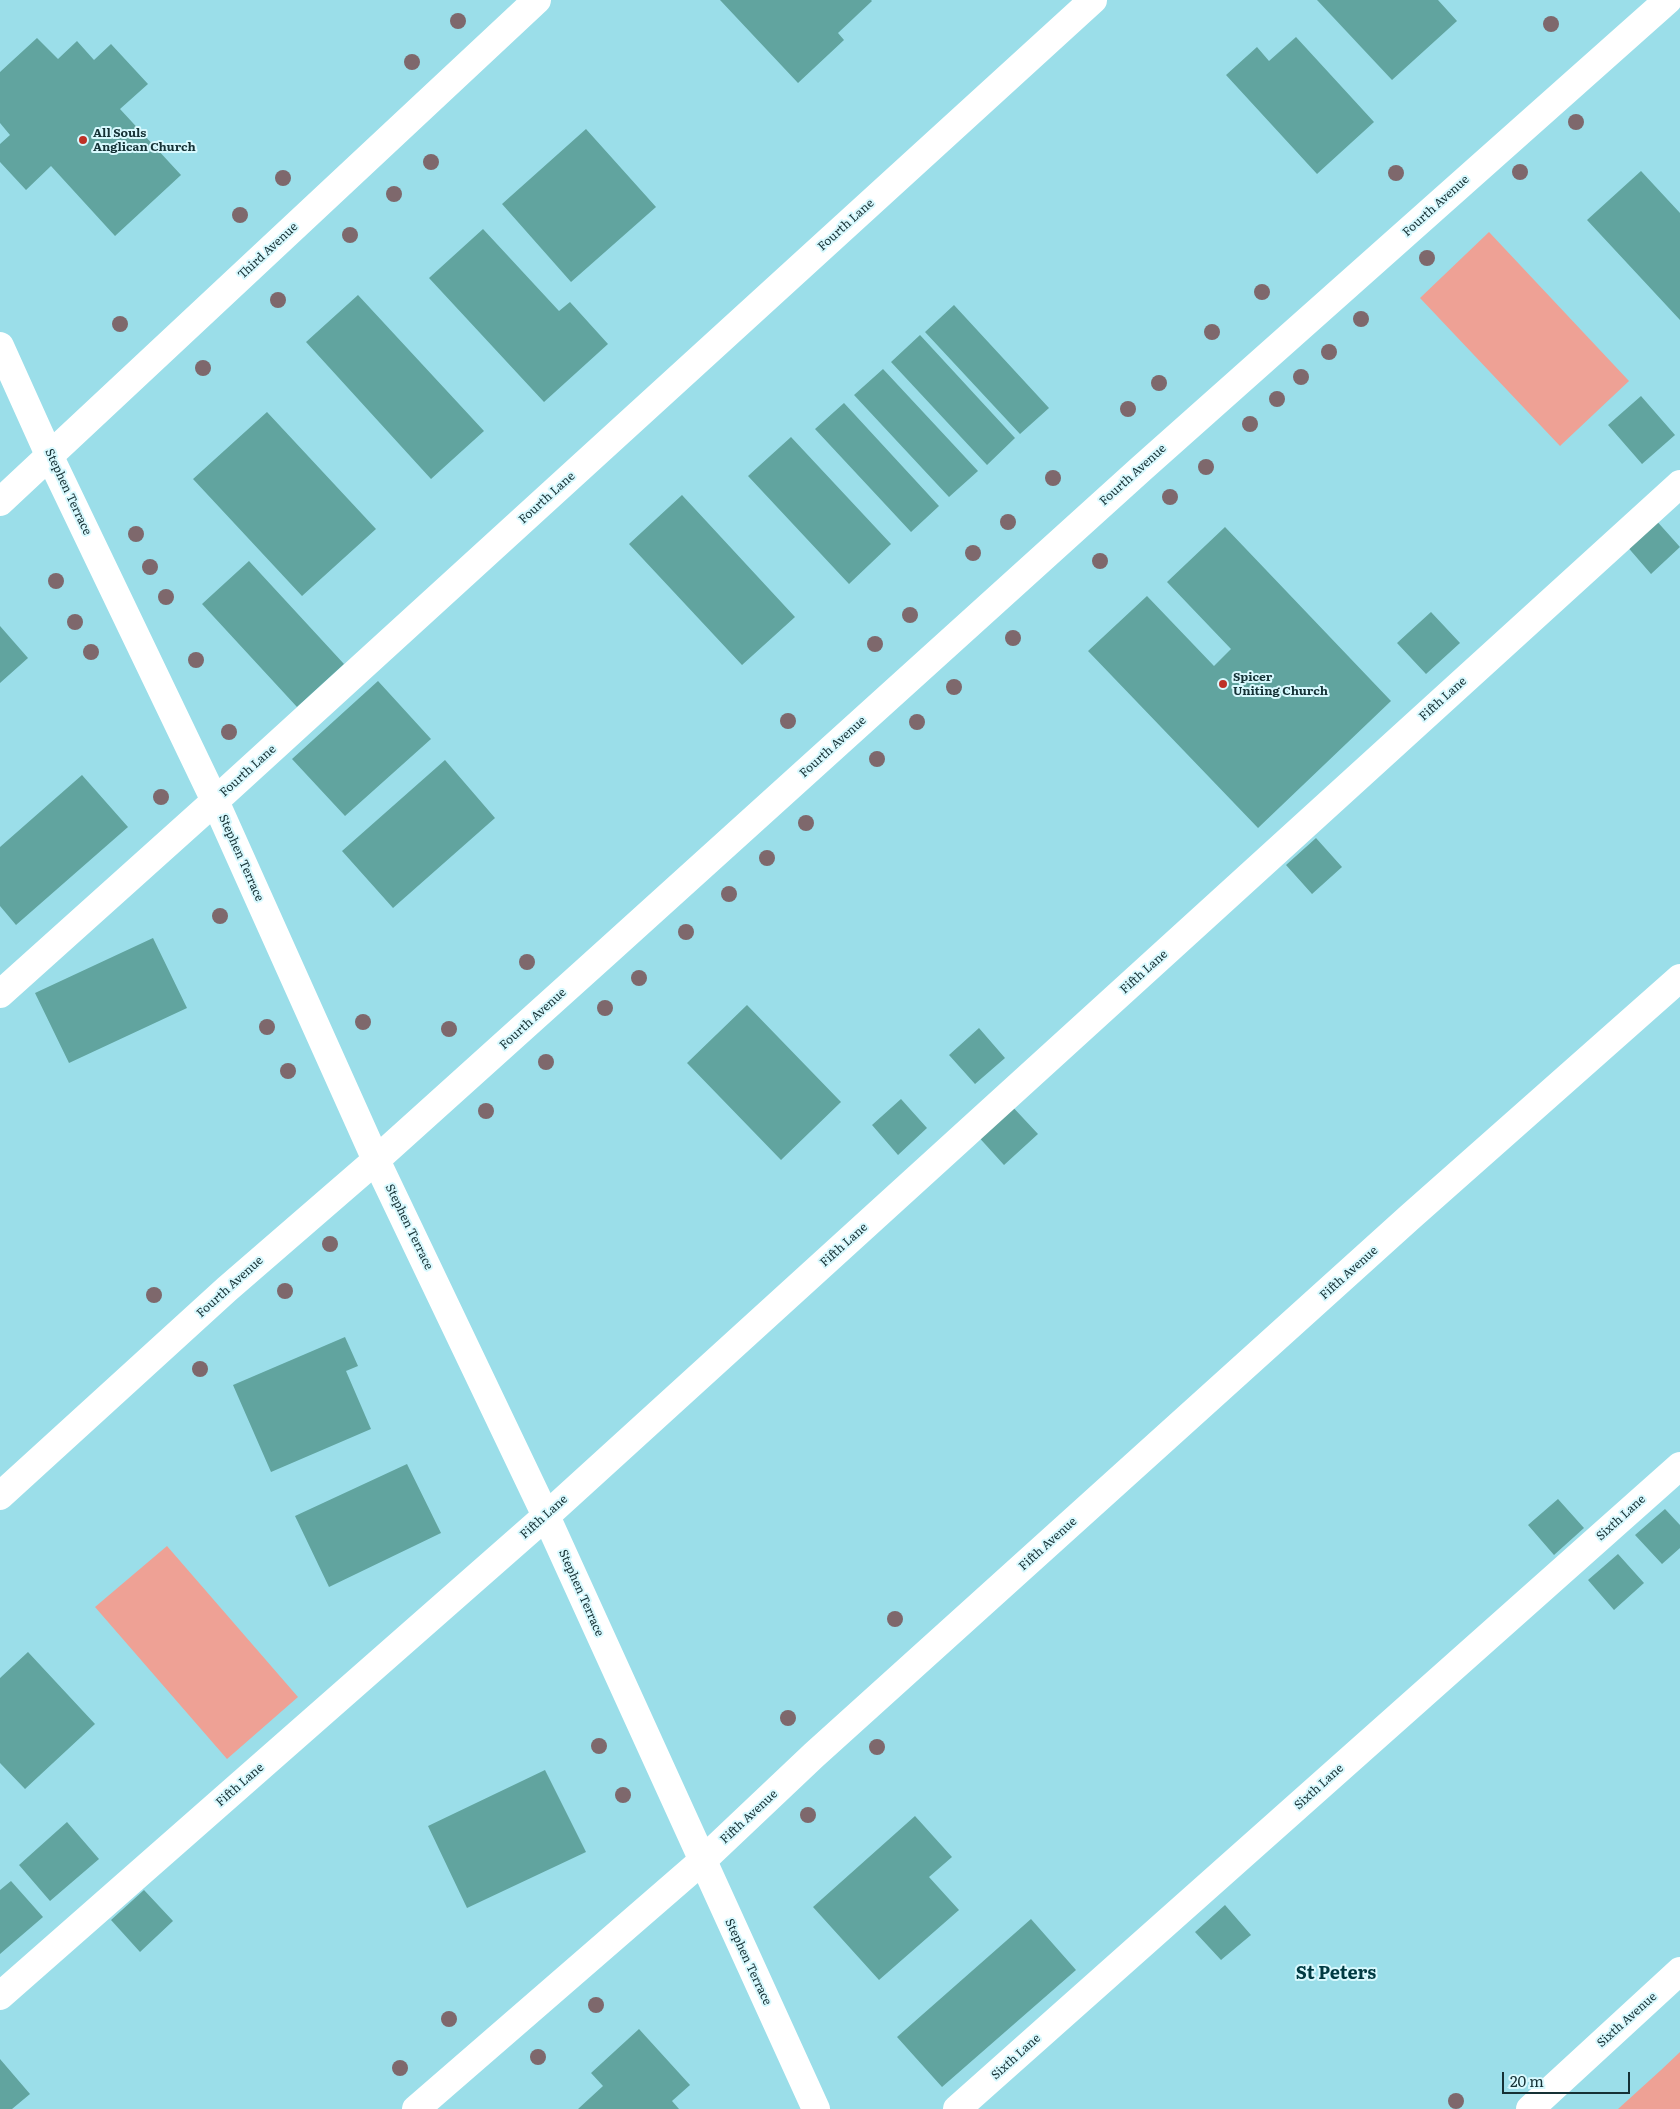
<!DOCTYPE html>
<style>
body{margin:0}
#map{position:relative;width:1680px;height:2109px;overflow:hidden;background:#9bdee9;font-family:Literata,serif}
canvas{display:block}
.scale{position:absolute;left:1502px;top:2072px;width:128px;height:22px;box-sizing:border-box;border:2px solid #153135;border-top:0;padding-left:6px;font-size:15px;line-height:18px;white-space:nowrap;color:#153135;-webkit-text-stroke:4px #d8f9fe;paint-order:stroke}
</style>
<div id="map">
<canvas width="1680" height="2109"></canvas>
<div class="scale">20 m</div>
</div>
<script>
const c = document.querySelector('canvas').getContext('2d');
c.lineJoin = 'round';
function fillPath(path, color) { c.fillStyle = color; c.fill(path, 'evenodd'); }
const shape = rows => new Path2D(rows.map(r => 'M' + r).join(''));
function trace(path, color, width, dash) { c.strokeStyle = color; c.lineWidth = width; c.lineCap = dash ? 'butt' : 'round'; c.setLineDash(dash || []); c.stroke(path); }
function drawText(font, color, halo, rows, align = 'center') {
  c.font = font + ' Literata,serif'; c.lineWidth = 4; c.setLineDash([]); c.textBaseline = 'middle'; c.strokeStyle = halo; c.fillStyle = color; for (const [text, x, y, turn = 0] of rows) {
    c.save(); c.translate(x, y); c.rotate((+turn || 0) * Math.PI / 180); c.textAlign = isNaN(turn) ? turn : align; if (halo) c.strokeText(text, 0, 0); c.fillText(text, 0, 0); c.restore();
  }
}
const green = shape([
 [1489,232,1629,381,1560,446,1420,298],
 [167,1546,298,1697,227,1759,95,1607],
 [1680,2052,1680,2109,1618,2109,1661,2070]
]);
const building = shape([
 [720,0,871,0,872,1,838,33,844,40,798,83],
 [1317,0,1438,0,1457,21,1392,80],
 [1296,37,1374,122,1317,174,1226,75,1257,47,1269,61],
 [37,38,58,59,77,41,94,60,111,44,148,84,120,109,181,175,115,236,51,166,26,190,0,162,0,144,10,135,0,123,0,72],
 [586,129,656,207,571,282,502,204],
 [1641,171,1680,213,1680,320,1587,220],
 [483,229,559,311,570,302,608,344,544,402,429,278],
 [358,295,484,431,431,479,306,342],
 [954,305,1049,408,1020,434,925,332],
 [920,335,1015,438,987,465,891,362],
 [883,369,978,471,949,497,854,395],
 [1641,396,1675,435,1642,464,1608,425],
 [844,403,939,506,911,532,815,429],
 [267,412,376,529,302,596,193,479],
 [791,437,891,544,849,584,748,476],
 [682,495,795,617,742,665,629,544],
 [1654,518,1680,547,1651,574,1625,544],
 [1225,527,1391,701,1258,828,1088,651,1147,596,1214,666,1231,649,1167,582],
 [249,561,344,664,297,707,202,604],
 [1431,612,1460,643,1426,674,1397,643],
 [0,626,28,658,0,683],
 [378,681,431,739,345,816,292,759],
 [445,760,495,818,393,908,342,851],
 [82,775,128,827,16,925,0,906,0,847],
 [1316,838,1342,867,1312,894,1286,865],
 [153,938,187,1008,69,1063,35,993],
 [747,1005,841,1102,781,1160,687,1063],
 [979,1028,1005,1058,975,1084,949,1055],
 [901,1099,927,1128,898,1155,872,1125],
 [1009,1103,1038,1134,1004,1165,975,1133],
 [345,1337,358,1366,346,1371,371,1429,271,1472,233,1385],
 [407,1464,441,1533,329,1587,295,1516],
 [1558,1499,1584,1528,1554,1555,1528,1525],
 [1665,1509,1680,1525,1680,1548,1662,1564,1635,1535],
 [1618,1554,1644,1583,1614,1610,1588,1580],
 [28,1652,95,1724,25,1789,0,1763,0,1678],
 [545,1770,586,1852,467,1908,428,1826],
 [915,1816,952,1857,929,1877,959,1910,879,1980,813,1907],
 [67,1822,99,1859,50,1901,19,1865],
 [11,1881,43,1917,0,1954,0,1890],
 [144,1890,173,1921,140,1952,111,1920],
 [1225,1905,1251,1935,1221,1960,1195,1932],
 [1031,1919,1076,1970,942,2087,897,2037],
 [639,2029,690,2085,672,2101,679,2109,578,2109,603,2086,591,2073],
 [0,2059,30,2094,12,2109,0,2109]
]);
const minor = shape([
 [0,502,537,0],
 [0,994,215,801,1093,0],
 [0,1496,227,1289,376,1160,608,951,1142,468,1668,0],
 [0,1996,546,1516,1680,484],
 [416,2109,702,1861,814,1755,1410,1217,1680,978],
 [957,2109,1680,1466],
 [1530,2109,1680,1971]
]);
const major = shape([
 [0,346,50,457,215,801,376,1160,546,1516,816,2109]
]);
const trees = [
 [458,21],
 [1551,24],
 [412,62],
 [1576,122],
 [431,162],
 [1520,172],
 [1396,173],
 [283,178],
 [394,194],
 [240,215],
 [350,235],
 [1427,258],
 [1262,292],
 [278,300],
 [1361,319],
 [120,324],
 [1212,332],
 [1329,352],
 [203,368],
 [1301,377],
 [1159,383],
 [1277,399],
 [1128,409],
 [1250,424],
 [1206,467],
 [1053,478],
 [1170,497],
 [1008,522],
 [136,534],
 [973,553],
 [1100,561],
 [150,567],
 [56,581],
 [166,597],
 [910,615],
 [75,622],
 [1013,638],
 [875,644],
 [91,652],
 [196,660],
 [954,687],
 [788,721],
 [917,722],
 [229,732],
 [877,759],
 [161,797],
 [806,823],
 [767,858],
 [729,894],
 [220,916],
 [686,932],
 [527,962],
 [639,978],
 [605,1008],
 [363,1022],
 [267,1027],
 [449,1029],
 [546,1062],
 [288,1071],
 [486,1111],
 [330,1244],
 [285,1291],
 [154,1295],
 [200,1369],
 [895,1619],
 [788,1718],
 [599,1746],
 [877,1747],
 [623,1795],
 [808,1815],
 [596,2005],
 [449,2019],
 [538,2057],
 [400,2068],
 [1456,2101]
];
const markers = [
 [83,140,5,"#be3127"],
 [1223,684,5,"#be3127"]
];
const poiNames = [
 ["All Souls",93,133],
 ["Anglican Church",93,147],
 ["Spicer",1233,677],
 ["Uniting Church",1233,691]
];
const streetNames = [
 ["Fourth Avenue",1436,206,-42],
 ["Fourth Lane",846,225,-42],
 ["Third Avenue",268,251,-43],
 ["Fourth Avenue",1133,475,-42],
 ["Stephen Terrace",68,492,65],
 ["Fourth Lane",547,498,-42],
 ["Fifth Lane",1443,699,-42],
 ["Fourth Avenue",833,747,-42],
 ["Fourth Lane",248,771,-42],
 ["Stephen Terrace",241,858,66],
 ["Fifth Lane",1144,972,-42],
 ["Fourth Avenue",533,1019,-42],
 ["Stephen Terrace",409,1227,64],
 ["Fifth Lane",844,1245,-42],
 ["Fifth Avenue",1349,1273,-42],
 ["Fourth Avenue",230,1287,-42],
 ["Fifth Lane",544,1517,-42],
 ["Sixth Lane",1621,1518,-42],
 ["Fifth Avenue",1048,1544,-42],
 ["Stephen Terrace",581,1593,66],
 ["Fifth Lane",240,1785,-41],
 ["Sixth Lane",1319,1787,-42],
 ["Fifth Avenue",749,1817,-43],
 ["Stephen Terrace",748,1962,65],
 ["Sixth Avenue",1627,2020,-42],
 ["Sixth Lane",1016,2057,-42]
];
const districtNames = [
 ["St Peters",1336,1974]
];
fillPath(green, '#eea195');
fillPath(building, '#61a49f');
trace(minor, '#fff', 28);
trace(major, '#fff', 28);
c.fillStyle = '#7e686c';
for (const [x, y] of trees) { c.beginPath(); c.arc(x, y, 8, 0, 2 * Math.PI); c.fill(); }
for (const [x, y, r, color] of markers) { const dot = new Path2D(); dot.arc(x, y, r, 0, 2 * Math.PI); c.fillStyle = color; c.fill(dot); trace(dot, '#d8f9fe', 2); }
drawText('bold 12px', '#153135', '#d8f9fe', poiNames, 'left');
drawText('12px', '#153135', '#d8f9fe', streetNames);
drawText('bold 18px', '#003a42', '#d8f9fe', districtNames);
</script>
